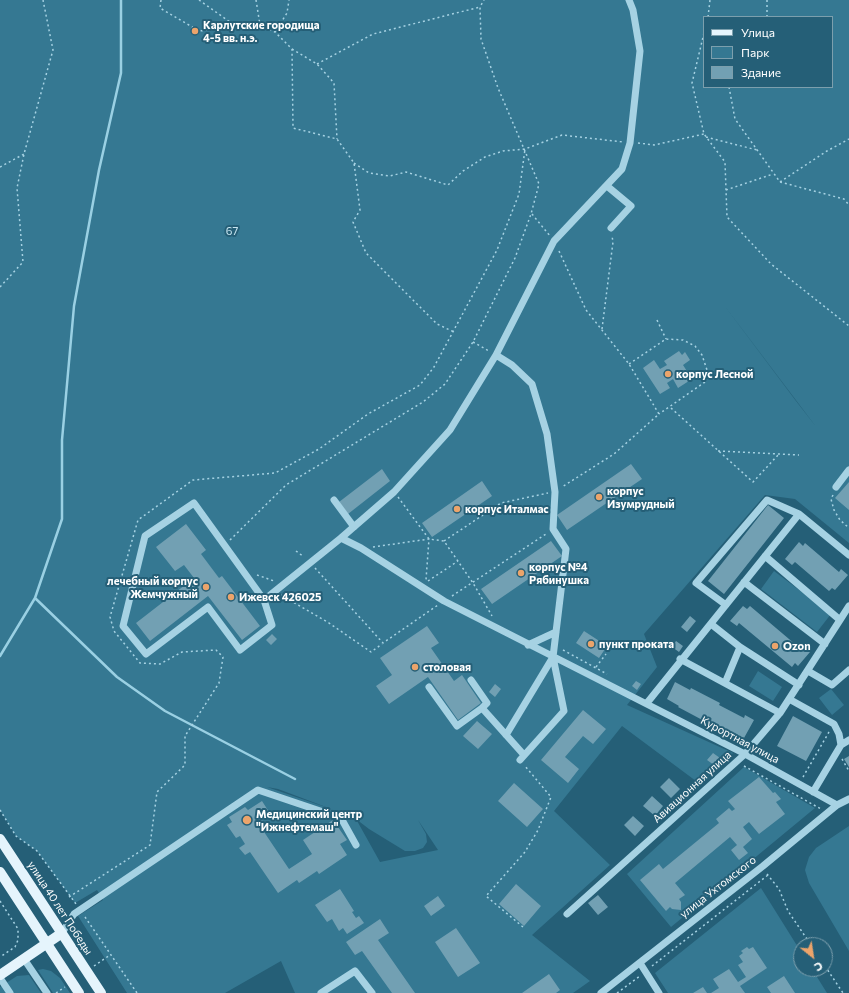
<!DOCTYPE html>
<meta charset="utf-8">
<style>
body{margin:0}
#map{position:relative;width:849px;height:993px;overflow:hidden;background:#255f77;font-family:Commissioner,sans-serif}
canvas{display:block}
.legend{position:absolute;left:703px;top:16px;width:130px;height:72px;box-sizing:border-box;background:#255f77;border:1px solid #7c9fad;margin:0;padding:5px 7px;list-style:none;font-size:12px;color:#fff}
.legend li{display:flex;align-items:center;gap:8px;height:20px}
.legend b{width:20px;border:1px solid #7c9fad}
.north{position:absolute;left:793px;top:937px;width:40px;height:40px;box-sizing:border-box;background:#255f77;border:1px solid #7c9fad;border-radius:50%;rotate:150deg;font-size:11px;font-weight:700;line-height:16px;text-align:center;color:#fff}
.north::after{content:'';display:block;margin:auto;width:14px;height:18px;background:#eca46b;clip-path:polygon(50% 0,100% 100%,50% 72%,0 100%)}
</style>
<div id="map">
<canvas width="849" height="993"></canvas>
<ul class="legend">
<li><b style="height:5px;background:#e5f4fc"></b>Улица</li>
<li><b style="height:11px;background:#357892"></b>Парк</li>
<li><b style="height:11px;background:#72a0b3"></b>Здание</li>
</ul>
<div class="north">С</div>
</div>
<script>
const c = document.querySelector('canvas').getContext('2d');
c.lineJoin = 'round';
function fillPath(path, color) { c.fillStyle = color; c.fill(path, 'evenodd'); }
const shape = rows => new Path2D(rows.map(r => 'M' + r).join(''));
function trace(path, color, width, dash) { c.strokeStyle = color; c.lineWidth = width; c.lineCap = dash ? 'butt' : 'round'; c.setLineDash(dash || []); c.stroke(path); }
function drawText(font, color, halo, rows, align = 'center') {
  c.font = font + ' Commissioner,sans-serif'; c.lineWidth = 4; c.setLineDash([]); c.textBaseline = 'middle'; c.strokeStyle = halo; c.fillStyle = color; for (const [text, x, y, turn = 0] of rows) {
    c.save(); c.translate(x, y); c.rotate((+turn || 0) * Math.PI / 180); c.textAlign = isNaN(turn) ? turn : align; if (halo) c.strokeText(text, 0, 0); c.fillText(text, 0, 0); c.restore();
  }
}
const green = shape([
 [0,0,849,0,849,543,795,499,765,495,644,634,657,667,627,705,733,753,700,784,622,726,554,811,610,865,532,935,590,981,573,993,295,993,281,961,225,993,127,993,78,916,103,900,97,890,75,903,37,851,16,836,0,810],
 [704,17,832,17,832,87,704,87],
 [724,305,817,428,796,401],
 [267,787,278,789,334,810],
 [356,819,369,829,405,851,415,851,423,848,427,842,426,834,418,820,438,850,380,862],
 [774,571,831,614,817,632,761,589],
 [758,671,782,687,773,701,749,686],
 [831,689,844,705,832,715,819,698],
 [744,767,815,808,671,927,627,874],
 [849,826,849,951,809,883,805,870,809,857,816,848],
 [761,888,801,952,801,969,812,969,827,993,668,993,655,973],
 [43,969,51,971,60,978,70,993,53,993,38,970],
 [29,975,41,993,0,993,0,987,17,976]
]);
const stream = shape([
 [35,598,117,677,165,711,295,779],
 [0,656,35,598,62,519,62,440,74,306,99,170,121,73,121,0]
]);
const building = shape([
 [679,351,682,355,685,352,690,360,683,365,692,379,678,388,673,379,667,383,670,388,660,394,643,368,654,360,660,369,667,365,664,361],
 [631,464,642,479,567,530,557,515],
 [382,469,390,481,348,514,339,502],
 [482,481,492,496,432,537,422,523],
 [849,482,849,510,835,498],
 [768,505,784,518,724,594,708,581],
 [186,524,206,550,201,554,219,578,222,576,260,626,242,640,208,596,150,641,136,623,194,578,184,565,175,571,156,547],
 [551,541,562,556,492,604,481,589],
 [799,542,803,546,805,543,839,572,841,569,848,575,835,590,832,588,829,591,795,562,792,565,785,559],
 [743,606,747,609,750,606,802,650,804,647,810,652,798,666,795,663,792,667,739,623,737,626,730,621],
 [690,616,696,621,687,632,681,627],
 [427,626,439,643,431,648,454,681,462,675,481,703,458,720,428,677,389,704,376,686,392,675,380,658],
 [584,631,607,646,599,658,576,643],
 [272,634,277,639,271,645,266,640],
 [676,641,683,646,679,652,672,647],
 [636,681,641,684,637,690,632,686],
 [675,682,690,690,691,688,720,703,719,705,744,718,745,715,754,720,744,738,739,736,738,739,678,707,679,706,667,699],
 [495,684,501,689,495,697,489,692],
 [583,710,606,729,593,744,583,736,565,757,579,769,568,783,541,760],
 [793,716,822,732,806,761,777,746],
 [477,721,492,734,478,749,463,736],
 [713,753,720,758,714,765,707,760],
 [849,756,849,767,844,759],
 [759,777,773,793,775,792,781,799,776,802,785,814,759,834,749,822,743,827,752,839,743,847,748,853,739,860,731,850,737,845,730,837,675,883,685,895,679,899,681,902,681,910,672,909,670,907,666,911,640,880,659,864,663,869,719,823,716,819,729,808,732,811,735,809,728,801],
 [669,778,680,789,671,798,660,787],
 [514,783,543,809,527,827,498,801],
 [652,796,663,806,655,816,643,806],
 [262,801,271,815,258,823,289,869,312,854,303,840,333,820,347,840,340,844,347,855,319,874,317,871,299,883,297,880,278,893,250,852,245,855,239,848,245,844,240,836,236,838,227,825,232,822,229,817,245,807,248,810],
 [633,816,644,826,635,836,624,825],
 [516,884,541,906,524,926,499,904],
 [340,889,354,911,352,912,356,918,359,916,364,923,347,934,343,928,339,931,332,919,327,922,315,905],
 [598,895,608,907,598,915,588,903],
 [438,896,445,906,431,916,424,906],
 [380,919,389,933,378,940,415,993,392,993,362,951,355,955,346,942],
 [456,928,480,963,458,977,435,942],
 [747,947,749,949,753,947,767,968,740,986,745,993,711,993,719,988,713,979,729,969,738,982,746,977,738,965,743,962,739,956,743,953,741,951],
 [549,974,560,990,556,993,522,993],
 [784,976,795,993,771,993,767,987],
 [703,987,707,993,693,993]
]);
const path = shape([
 [161,0,160,8,199,31,260,25,275,32,292,49,293,128,337,139,354,163,360,210,353,222,366,253,437,324,454,332],
 [199,0,237,27],
 [256,0,260,25],
 [708,17,710,0],
 [767,17,767,0],
 [275,32,287,13,289,0],
 [704,33,692,83,704,134,725,162,727,217,771,264,849,326],
 [292,49,317,64,334,83,337,139],
 [317,64,373,34,480,7],
 [729,87,735,119,780,182,844,199,849,205],
 [706,137,757,150],
 [638,143,654,145,704,134],
 [354,163,369,173,390,176,406,172,448,185,463,171,485,157,503,151,525,149,562,135,623,142],
 [0,167,24,154],
 [780,182,827,151,849,139],
 [726,190,773,174],
 [532,214,550,236],
 [559,251,586,310,629,364,659,414,614,454,562,487],
 [0,287,23,262,17,188,24,154,53,50,43,0],
 [657,320,666,339],
 [602,329,613,242,612,236],
 [473,342,489,351],
 [629,364,666,339,683,340,695,346,702,355,708,373,705,382,659,414],
 [671,408,753,482,779,454],
 [718,451,799,455],
 [833,495,831,499,834,510,840,520,849,528],
 [398,497,429,539,444,541,473,583,492,616],
 [230,540,286,485,423,402,445,384,473,342,515,258,531,214,539,184,498,88,481,39,480,7,484,0],
 [444,541,501,503,548,493],
 [373,547,429,539,426,580],
 [296,551,304,557],
 [315,568,383,643,438,605],
 [257,575,274,581],
 [428,581,458,561],
 [281,595,329,623,371,652,382,644],
 [452,596,546,534],
 [563,650,607,674],
 [596,667,606,654],
 [842,759,849,771],
 [744,766,821,809],
 [803,777,829,732],
 [0,810,16,836,37,851,76,904],
 [767,874,779,889,788,911,811,945],
 [69,897,150,845,157,792,185,765,185,736,219,683,223,657,216,650,182,652,160,664,140,663,114,631,110,617,138,520,193,480,275,473,319,449,368,414,420,385,434,367,497,250,519,194,525,149],
 [0,901,18,929,18,940,15,947,0,957],
 [85,917,137,993],
 [523,927,486,896,525,852,538,830,551,797,525,766],
 [94,966,110,955],
 [652,966,768,875],
 [825,966,843,993],
 [56,993,65,987],
 [617,993,640,976]
]);
const minor = shape([
 [607,186,631,206,611,228],
 [496,355,512,365,532,384,547,434,555,492,553,529,566,549,553,657,564,711,520,760],
 [836,487,849,470],
 [334,500,354,527],
 [341,538,394,492,450,430,496,355,554,241,622,169,630,143,640,51,633,10,629,0],
 [765,556,840,620,849,606],
 [744,582,825,644],
 [264,600,272,625,240,650,208,607,146,654,123,626,145,536,194,503,264,600,341,538,361,548,444,601,745,754,837,805],
 [726,605,696,583,767,500,799,514,849,555],
 [711,624,740,647,725,683],
 [528,645,556,632],
 [740,647,799,685],
 [680,659,780,713],
 [808,671,832,685,849,670],
 [471,680,487,703,482,708,524,755],
 [429,687,457,726,482,708],
 [789,699,834,724,839,734,841,745,813,792],
 [647,703,799,514],
 [506,735,553,657],
 [841,745,849,740],
 [567,914,745,754,780,713,840,620],
 [62,933,74,914,258,790,341,818,356,845],
 [24,959,47,993],
 [640,963,659,993],
 [0,978,10,993],
 [321,993,355,971,372,993],
 [601,993,763,866,837,805,849,799]
]);
const major = shape([
 [0,839,101,993],
 [0,872,79,993],
 [0,975,62,933]
]);
const markers = [
 [195,31,4,"#eca46b"],
 [668,374,4,"#eca46b"],
 [599,497,4,"#eca46b"],
 [457,509,4,"#eca46b"],
 [521,573,4,"#eca46b"],
 [206,587,4,"#eca46b"],
 [231,597,4,"#eca46b"],
 [591,644,4,"#eca46b"],
 [775,646,4,"#eca46b"],
 [415,667,4,"#eca46b"],
 [247,820,5,"#eca46b"]
];
const poiNames = [
 ["Карлутские городища",203,25],
 ["4-5 вв. н.э.",203,38],
 ["корпус Лесной",676,374],
 ["корпус",607,491],
 ["Изумрудный",607,504],
 ["корпус Италмас",465,509],
 ["корпус №4",529,567],
 ["Рябинушка",529,580],
 ["лечебный корпус",198,581,"right"],
 ["Жемчужный",198,594,"right"],
 ["Ижевск 426025",239,597],
 ["пункт проката",599,644],
 ["Ozon",783,646],
 ["столовая",423,667],
 ["Медицинский центр",256,814],
 ["\"Ижнефтемаш\"",256,827]
];
const parkNames = [
 ["67",232,231]
];
const streetNames = [
 ["Курортная улица",740,740,28],
 ["Авиационная улица",692,787,-42],
 ["улица Ухтомского",718,887,-38],
 ["улица 40 лет Победы",60,908,57]
];
fillPath(green, '#357892');
trace(stream, '#9ad0e3', 2.5);
fillPath(building, '#72a0b3');
trace(path, '#a6d2e3', 1.5, [2, 3]);
trace(minor, '#a6d2e3', 7);
trace(major, '#e5f4fc', 10);
for (const [x, y, r, color] of markers) { const dot = new Path2D(); dot.arc(x, y, r, 0, 2 * Math.PI); c.fillStyle = color; c.fill(dot); trace(dot, '#255f77', 1.5); }
drawText('bold 11px', '#fff', '#255f77', poiNames, 'left');
drawText('11px', '#c8e7f2', '#255f77', parkNames);
drawText('11px', '#fff', '#255f77', streetNames);
</script>
